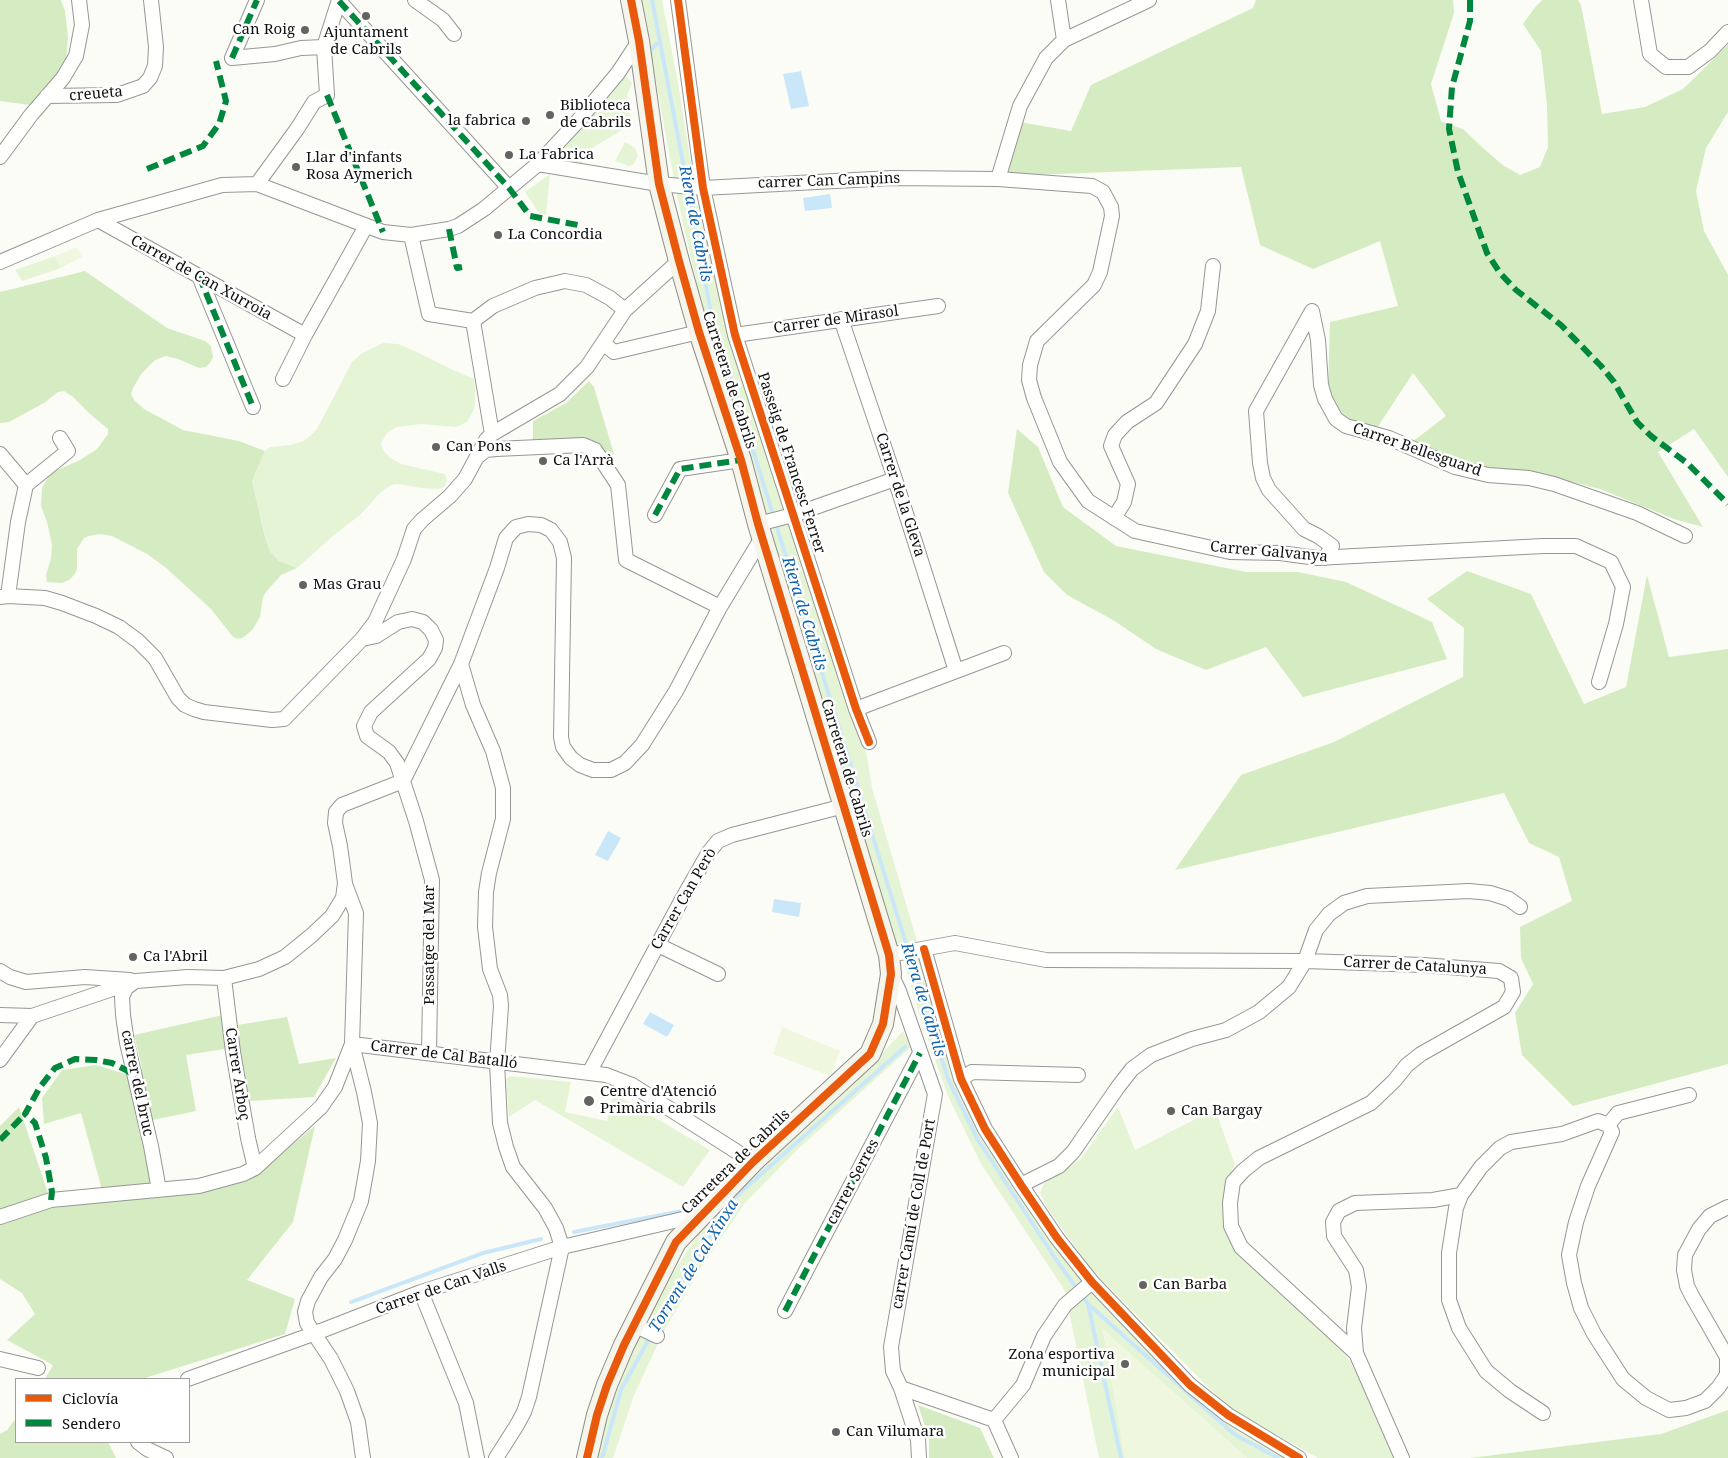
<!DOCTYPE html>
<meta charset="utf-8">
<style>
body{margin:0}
#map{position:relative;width:1728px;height:1458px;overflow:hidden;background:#fcfcf7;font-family:"Noto Serif",serif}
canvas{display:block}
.legend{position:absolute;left:15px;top:1378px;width:175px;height:65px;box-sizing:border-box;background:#fff;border:1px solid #9f9f9f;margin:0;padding:6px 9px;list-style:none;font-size:15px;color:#101010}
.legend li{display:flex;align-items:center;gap:10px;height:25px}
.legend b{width:25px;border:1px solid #9f9f9f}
</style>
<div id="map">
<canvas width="1728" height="1458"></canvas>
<ul class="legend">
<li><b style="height:6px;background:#e8590c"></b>Ciclovía</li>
<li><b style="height:6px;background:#00873e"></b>Sendero</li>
</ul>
</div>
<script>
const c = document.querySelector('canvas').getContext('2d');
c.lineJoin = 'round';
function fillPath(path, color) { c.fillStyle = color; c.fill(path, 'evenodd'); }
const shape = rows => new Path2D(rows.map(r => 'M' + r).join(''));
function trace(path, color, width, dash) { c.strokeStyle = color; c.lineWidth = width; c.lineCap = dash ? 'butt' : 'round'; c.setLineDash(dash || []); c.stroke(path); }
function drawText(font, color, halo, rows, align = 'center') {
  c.font = font + ' "Noto Serif",serif'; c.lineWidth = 5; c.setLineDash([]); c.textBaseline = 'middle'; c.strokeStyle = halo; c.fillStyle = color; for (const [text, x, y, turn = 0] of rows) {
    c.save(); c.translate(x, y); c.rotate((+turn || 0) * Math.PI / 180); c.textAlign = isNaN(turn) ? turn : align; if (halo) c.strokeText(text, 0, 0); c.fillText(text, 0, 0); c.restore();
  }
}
const green = shape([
 [641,0,662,0,678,83,697,202,729,339,867,756,872,788,917,941,952,1074,973,1114,1037,1214,1214,1410,1253,1439,1288,1458,1247,1458,1103,1330,1125,1458,1099,1458,1065,1291,981,1164,948,1096,919,1014,906,969,897,945,853,814,770,527,705,320,677,196],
 [627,77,632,83,627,95,632,124,584,153,582,167,569,163,564,157,564,149,619,80],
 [625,142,635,148,638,155,634,164,629,166,615,161],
 [550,174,546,215,539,213,525,192],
 [55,256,61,268,22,281,15,270],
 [383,343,398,344,417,352,451,369,474,379,475,386,475,406,473,411,467,422,456,427,421,424,397,427,387,433,381,443,383,450,390,458,401,464,445,474,447,481,444,487,438,489,422,488,397,484,391,485,380,493,360,515,334,535,297,568,279,561,269,552,252,481,265,451,270,447,290,445,303,441,308,438,317,429,352,362,361,354],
 [903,1031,911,1047,798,1149,745,1203,702,1266,665,1329,634,1395,613,1458,593,1458,603,1423,631,1352,673,1273,701,1230,733,1194,849,1089],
 [510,1076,571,1082,565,1112,607,1121,613,1093,710,1150,683,1187,535,1100,509,1117,506,1079],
 [1118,1107,1135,1150,1215,1109,1235,1165,1227,1180,1223,1199,1227,1228,1241,1257,1334,1339,1349,1360,1388,1434,1394,1458,1318,1458,1229,1408,1092,1270,1047,1208,1040,1193,1043,1185,1050,1179,1080,1160]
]);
const forest = shape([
 [0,0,61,0,65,11,68,37,66,61,51,90,30,105,0,101],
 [1256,0,1453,0,1454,13,1431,84,1441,121,1463,129,1483,148,1504,166,1520,175,1540,167,1548,147,1547,105,1541,51,1523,24,1536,6,1542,0,1578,0,1581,5,1602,114,1645,107,1683,89,1728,45,1728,112,1706,148,1696,191,1704,231,1728,275,1728,477,1694,429,1658,452,1703,527,1674,519,1600,489,1528,471,1488,469,1458,462,1412,442,1446,416,1413,373,1377,428,1345,418,1328,389,1330,322,1398,306,1380,241,1313,269,1260,245,1241,167,1005,176,1020,122,1071,131,1091,85,1253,8],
 [85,271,167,328,205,341,211,346,213,357,210,363,206,367,199,368,178,359,166,356,155,360,142,373,133,388,131,394,134,400,144,409,183,430,239,441,265,451,252,481,265,537,270,552,279,561,297,568,281,575,266,592,263,597,260,617,253,629,244,637,238,639,233,637,211,609,165,567,147,554,112,536,100,534,89,536,84,538,77,549,77,570,74,575,69,580,62,583,47,582,46,575,51,558,52,545,47,522,41,506,42,488,48,477,53,472,80,460,97,449,108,434,108,429,90,414,73,397,64,391,58,392,44,403,9,422,0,423,0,292],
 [589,381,594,387,614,454,605,457,596,445,533,443,533,421,566,403],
 [1017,429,1038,447,1063,507,1116,546,1246,572,1298,572,1346,582,1432,622,1447,659,1303,697,1266,647,1206,670,1156,649,1113,620,1067,595,1044,572,1008,493],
 [1467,571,1531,594,1584,704,1626,687,1647,575,1669,657,1728,649,1728,1064,1573,1106,1522,1055,1515,1013,1533,984,1521,958,1520,927,1572,901,1559,857,1529,843,1504,793,1175,870,1241,775,1334,742,1463,677,1464,628,1427,599],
 [223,1015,225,1027,287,1017,299,1064,336,1058,314,1097,250,1101,237,1047,186,1055,196,1111,138,1123,158,1197,248,1181,315,1126,293,1222,247,1280,295,1299,285,1334,142,1379,45,1379,53,1365,7,1340,35,1314,22,1293,0,1279,0,1126,19,1107,53,1208,105,1201,81,1113,44,1124,42,1098,62,1070,96,1065,125,1074,142,1068,134,1035],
 [918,1405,980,1428,994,1458,929,1458,929,1438],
 [1728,1410,1728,1458,1470,1458,1661,1434],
 [16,1418,16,1442,108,1442,116,1458,0,1458,0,1434,7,1430]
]);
const pitch = shape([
 [77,247,82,257,61,268,55,256],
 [782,1027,840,1051,830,1076,773,1054],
 [1103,1329,1179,1398,1247,1458,1125,1458]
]);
const water = shape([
 [801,71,809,106,791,109,783,74],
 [830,194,832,208,805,211,803,198],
 [608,831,621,838,608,861,595,855],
 [774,899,801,903,799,917,772,912],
 [650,1012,674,1025,667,1037,643,1024]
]);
const stream = shape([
 [652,0,687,184],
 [648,52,660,41],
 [688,191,712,318,948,1079,978,1140,1057,1261,1088,1304,1234,1434,1278,1458],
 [574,1232,697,1208],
 [351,1302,483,1253,541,1239],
 [1088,1304,1121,1458],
 [602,1458,621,1390,673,1295,734,1198,905,1047]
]);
const street = shape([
 [415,0,443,20,454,34],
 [678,0,703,188,735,335,856,709,869,742],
 [1058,0,1064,40],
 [1641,0,1650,54,1666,67,1688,67,1710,51,1728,32],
 [339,1,509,188],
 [232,58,275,54,301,48,324,47],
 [232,58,257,0],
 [47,96,117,95,143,86,150,78,155,66,156,47,151,0],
 [0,157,31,115,63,78,76,56,82,25,79,0],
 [538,164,659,184,703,188,892,178,998,179,1092,186,1103,192,1111,207,1112,216,1100,272,1094,285,1037,341,1030,365,1029,380,1034,398,1060,462,1088,501,1135,531,1230,552,1280,553,1317,558,1543,546,1576,546,1611,562,1623,587,1616,624,1599,682],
 [998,179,1020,106,1046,58,1064,40,1149,0],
 [257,184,297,129,314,102,327,95,324,47,339,0],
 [98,220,305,335],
 [411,235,429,314,473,321,492,434],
 [0,262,98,220,222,185,257,184,383,232,411,235,449,229,458,226,484,209,538,164,577,122,618,73,639,41],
 [199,276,253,407],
 [841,319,895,479,956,671],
 [473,321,493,306,535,288,565,281,586,285,610,298,625,310],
 [735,335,938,306],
 [603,343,614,352,699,332],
 [283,379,305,335,366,226],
 [0,454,26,485],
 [477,457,486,450,496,449,583,445,595,450,618,485,626,560,720,607],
 [655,515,680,469,741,460],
 [1114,518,1124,502,1128,484,1111,446,1115,435,1127,422,1156,403,1195,344,1208,311,1213,266],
 [758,524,793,515,895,479],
 [1325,558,1332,546,1318,536,1304,529,1269,490,1263,478,1260,463,1256,411,1312,311,1318,340,1321,385,1325,399,1336,419,1346,426,1389,438,1455,467,1488,475,1529,478,1554,484,1637,513,1685,536],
 [8,596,18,522,26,485,68,451,60,438],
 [0,597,8,596,45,598,62,603,96,616,119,627,138,641,155,658,178,698,185,705,194,709,204,712,272,720,284,719,362,639,375,622,404,559,414,529,422,520,450,496,465,479,486,440,492,434,560,394,587,367,625,310,679,261],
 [362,639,376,636,398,622,412,619,423,622,431,630,436,640,435,648,429,659,371,712,364,726,367,736,389,752,397,763,416,821,432,880,429,1052],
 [461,664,473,705,493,751,503,788,503,819,489,873,486,892,485,927,490,969,500,995,501,1006,497,1063,500,1123,506,1147,513,1167,545,1208,556,1228,562,1247,529,1397,524,1412,517,1425,496,1458],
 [856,709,1004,653],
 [345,884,356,913,352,1044,364,1092,370,1123,368,1161,361,1201,345,1240,335,1259,321,1277,308,1301,305,1312,307,1323,331,1359,347,1391,358,1422,363,1458],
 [658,945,718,974],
 [924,949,961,1079,985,1129,1021,1185,1057,1238,1092,1282,1190,1385,1228,1415,1299,1458],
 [889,955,955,943,1046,960,1305,961,1423,965,1499,971,1511,978,1513,992,1504,1007,1421,1054,1407,1065,1394,1081,1371,1103,1259,1158,1243,1171,1233,1182,1230,1203,1231,1226,1241,1247,1356,1353],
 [0,971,10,977,26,982,85,977,130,980],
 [891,974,899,991,935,1094,891,1347,893,1371,901,1388,918,1440,919,1458],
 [224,978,233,1052,248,1138,255,1168],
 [134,982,126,988,122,997,123,1015,127,1043,151,1146,159,1190],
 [0,1015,32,1016,136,981,188,977,224,978,259,969,285,957,312,935,332,916,343,898,345,883,340,846,335,823,336,812,342,805,403,781,461,664,497,568,506,538,516,527,528,524,541,525,551,530,560,542,564,558,561,737,563,747,571,758,580,765,593,770,611,770,625,763,642,745,676,691,720,607,763,536],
 [0,1060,32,1016],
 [589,1073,680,903,709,852,718,841,732,835,844,806],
 [961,1079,972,1072,1078,1075],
 [1608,1125,1612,1132,1588,1186,1576,1222,1569,1255,1574,1283,1581,1308,1594,1334,1623,1379,1646,1398,1669,1410,1686,1408,1705,1401,1718,1388,1727,1375,1727,1357,1692,1296,1687,1286,1684,1270,1685,1255,1699,1229,1710,1216,1728,1207],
 [1021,1185,1059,1166,1073,1152,1118,1087,1132,1069,1151,1055,1192,1039,1226,1030,1259,1012,1289,987,1305,961,1316,930,1329,914,1344,903,1367,896,1469,891,1490,893,1509,899,1520,907],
 [1461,1195,1456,1208,1449,1253,1449,1300,1459,1328,1486,1371,1510,1391,1543,1413],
 [0,1217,51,1200,199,1186,243,1174,255,1168,321,1107,335,1087,352,1044,606,1075,632,1085,753,1162],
 [421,1292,466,1403,477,1458],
 [785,1311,920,1053],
 [634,1325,657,1336],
 [0,1359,38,1368],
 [188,1379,313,1334,421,1292,562,1247,700,1215],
 [901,1388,994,1420,1023,1385,1044,1336,1065,1305,1092,1282],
 [994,1420,1011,1458],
 [138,1442,147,1449,166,1458],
 [1402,1458,1356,1353,1354,1328,1359,1287,1356,1270,1334,1236,1333,1222,1339,1211,1355,1203,1433,1200,1461,1195,1481,1167,1500,1148,1511,1142,1562,1134,1598,1121,1608,1125,1618,1113,1689,1095]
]);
const secondary = shape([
 [587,1458,597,1415,607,1385,624,1345,676,1242,753,1162,870,1054,883,1024,891,974,889,955,758,524,741,460,699,332,679,261,659,184,639,41,631,0]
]);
const quiet = shape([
 [1470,0,1470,21,1452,87,1449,129,1458,172,1487,253,1500,273,1516,290,1561,325,1601,366,1614,382,1637,422,1651,436,1687,463,1728,504],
 [339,1,509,188,530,216,578,225],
 [232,58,257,0],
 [327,95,383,232],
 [147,169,203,146,219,124,226,101,216,61],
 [449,229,457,268,462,267],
 [199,276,253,407],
 [655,515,680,469,741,460],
 [0,1140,25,1114],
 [51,1200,52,1192,46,1158,35,1123,25,1114,40,1087,55,1068,75,1059,96,1060,112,1063,126,1070,136,1077],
 [785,1311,920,1053]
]);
const cycleway = shape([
 [678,0,703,188,735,335,856,709,869,742],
 [924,949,961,1079,985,1129,1021,1185,1057,1238,1092,1282,1190,1385,1228,1415,1299,1458],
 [587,1458,597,1415,607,1385,624,1345,676,1242,753,1162,870,1054,883,1024,891,974,889,955,758,524,741,460,699,332,679,261,659,184,639,41,631,0]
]);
const markers = [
 [366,16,5,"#636361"],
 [305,30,5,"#636361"],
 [550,115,5,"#636361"],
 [526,121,5,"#636361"],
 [509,155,5,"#636361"],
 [296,167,5,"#636361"],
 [498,235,5,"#636361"],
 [436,447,5,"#636361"],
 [543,461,5,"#636361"],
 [303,585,5,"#636361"],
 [133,957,5,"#636361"],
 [589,1101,6,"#636361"],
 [1171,1111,5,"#636361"],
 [1143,1285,5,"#636361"],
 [1125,1364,5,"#636361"],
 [836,1432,5,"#636361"]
];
const poiNames = [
 ["Can Roig",295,30,"right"],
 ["Ajuntament",366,33,"center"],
 ["de Cabrils",366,50,"center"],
 ["Biblioteca",560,106],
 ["de Cabrils",560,123],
 ["la fabrica",516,121,"right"],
 ["La Fabrica",519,155],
 ["Llar d'infants",306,158],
 ["Rosa Aymerich",306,175],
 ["La Concordia",508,235],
 ["Can Pons",446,447],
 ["Ca l'Arrà",553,461],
 ["Mas Grau",313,585],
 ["Ca l'Abril",143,957],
 ["Centre d'Atenció",600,1092],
 ["Primària cabrils",600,1109],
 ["Can Bargay",1181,1111],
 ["Can Barba",1153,1285],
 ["Zona esportiva",1115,1355,"right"],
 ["municipal",1115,1372,"right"],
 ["Can Vilumara",846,1432]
];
const streetNames = [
 ["creueta",96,94,-5],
 ["carrer Can Campins",829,181,-2],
 ["Carrer de Can Xurroia",201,278,29],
 ["Carrer de Mirasol",836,320,-8],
 ["Carretera de Cabrils",729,380,72],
 ["Carrer Bellesguard",1417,450,19],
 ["Passeig de Francesc Ferrer",791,463,72],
 ["Carrer de la Gleva",900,495,72],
 ["Carrer Galvanya",1269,552,5],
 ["Carretera de Cabrils",846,768,73],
 ["Carrer Can Però",684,899,-60],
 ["Passatge del Mar",430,945,-90],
 ["Carrer de Catalunya",1415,966,3],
 ["Carrer de Cal Batalló",444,1055,7],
 ["Carrer Arboç",237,1074,81],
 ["carrer del bruc",137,1083,78],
 ["Carretera de Cabrils",736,1162,-44],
 ["carrer Serres",853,1182,-62],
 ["carrer Camí de Coll de Port",914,1214,-80],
 ["Carrer de Can Valls",441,1288,-19]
];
const waterNames = [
 ["Riera de Cabrils",695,224,79],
 ["Riera de Cabrils",804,614,73],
 ["Riera de Cabrils",923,1000,73],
 ["Torrent de Cal Xinxa",694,1266,-58]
];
fillPath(green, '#e5f4d5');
fillPath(forest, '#d5ecc2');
fillPath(pitch, '#eff8df');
fillPath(water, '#cae7f9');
trace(stream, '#cae7f9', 4);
trace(street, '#969694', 16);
trace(secondary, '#8d8d8b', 22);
trace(street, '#fffffe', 14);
trace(secondary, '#f6f5eb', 20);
trace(quiet, '#00873e', 6, [12, 6]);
trace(cycleway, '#e8590c', 8);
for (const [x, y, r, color] of markers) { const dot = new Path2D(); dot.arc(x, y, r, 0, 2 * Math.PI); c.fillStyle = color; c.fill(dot); trace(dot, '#fff', 2); }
drawText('15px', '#101010', '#fff', poiNames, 'left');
drawText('15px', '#101010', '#fff', streetNames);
drawText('italic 16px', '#0f62ad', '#fff', waterNames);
</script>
